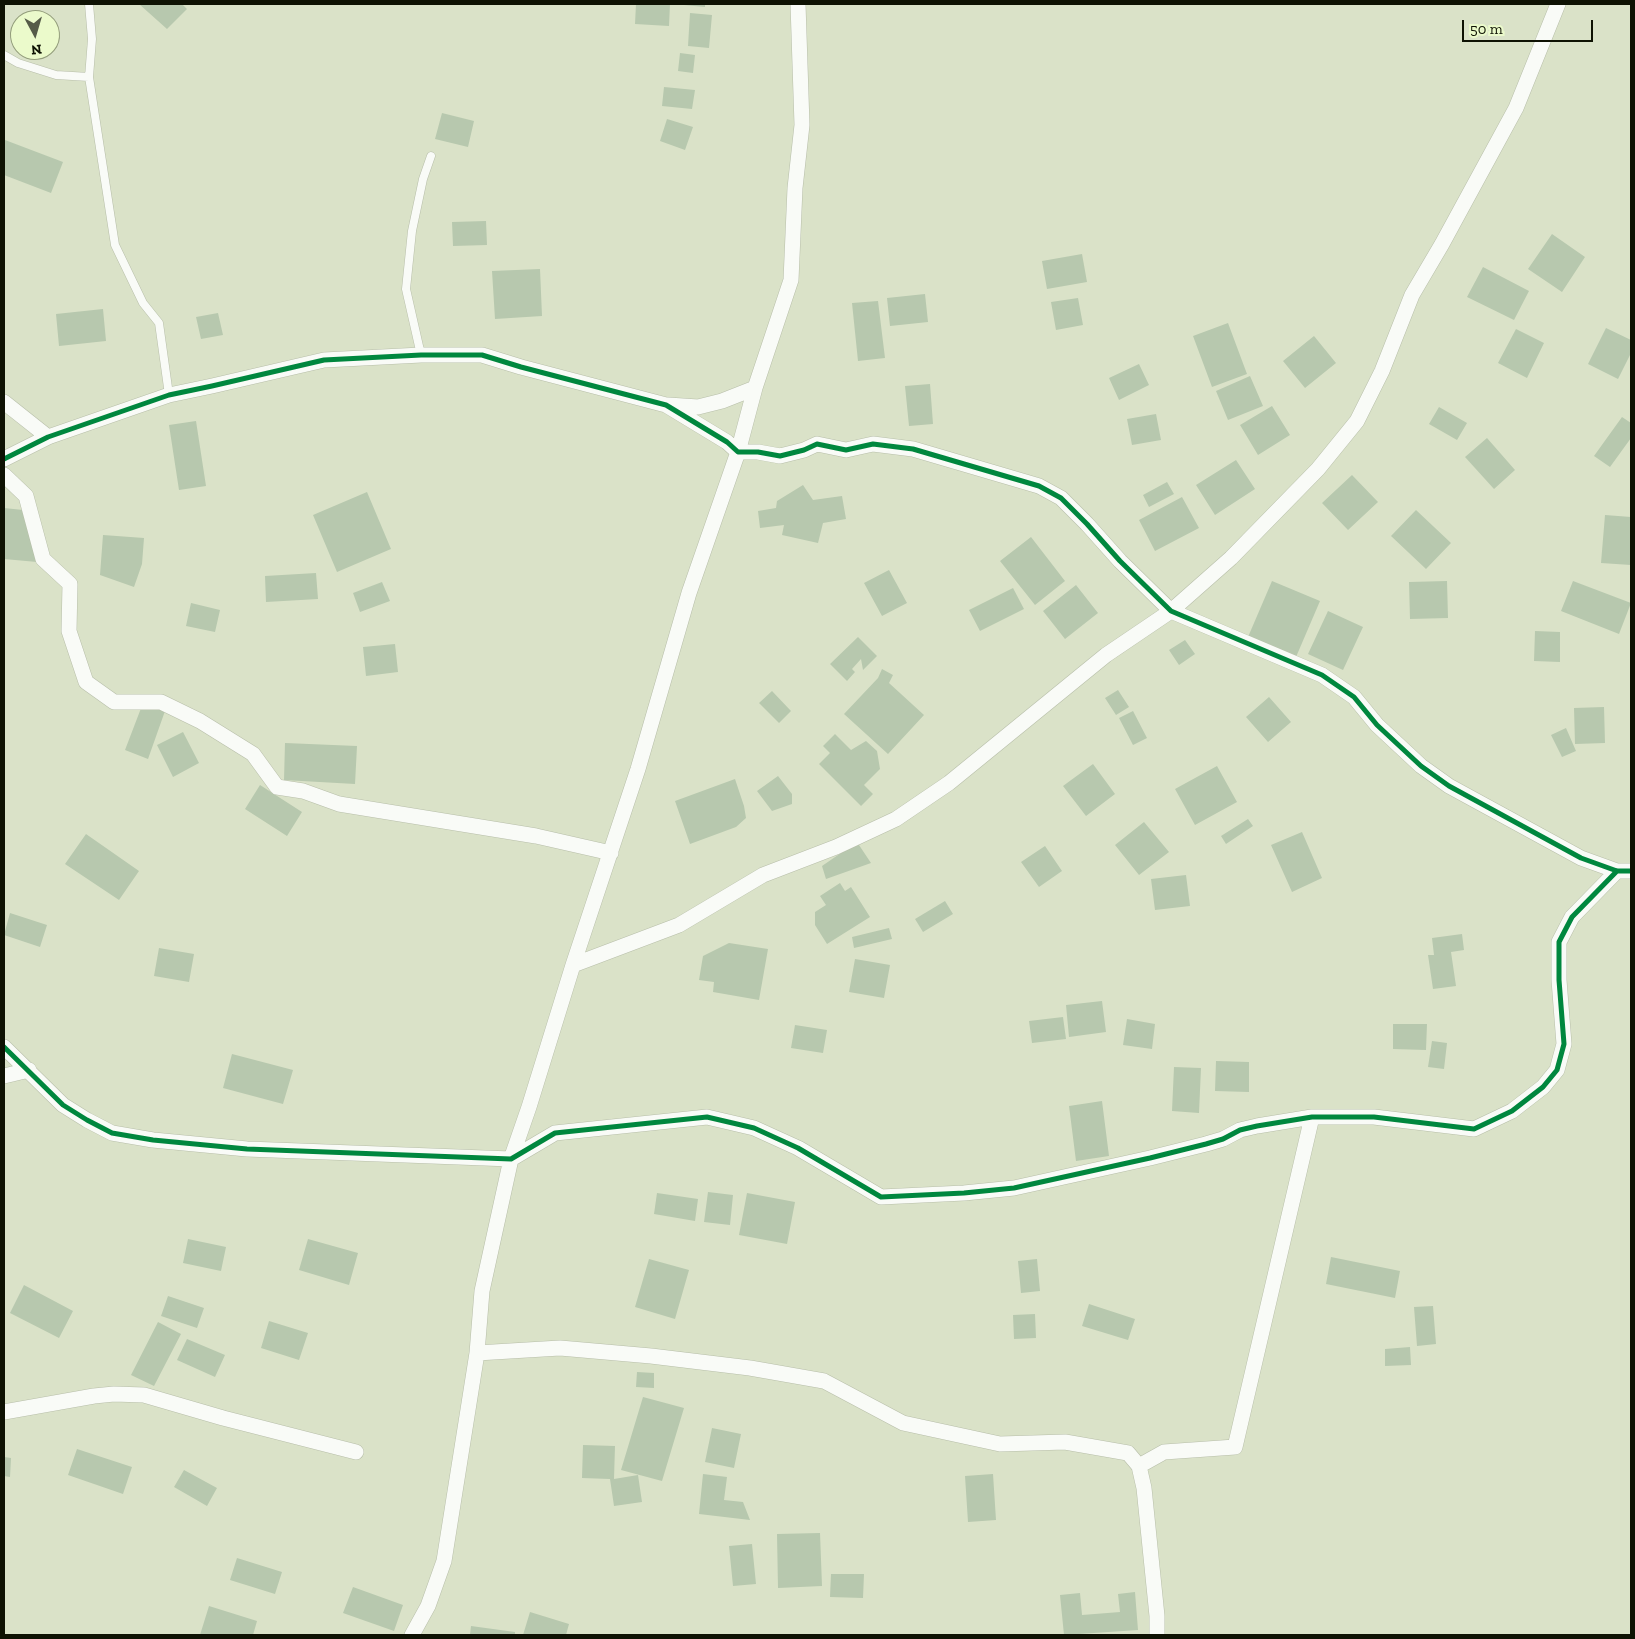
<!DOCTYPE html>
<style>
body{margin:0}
#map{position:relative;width:1635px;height:1639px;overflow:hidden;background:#dae2c8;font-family:"Zilla Slab",serif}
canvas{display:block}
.frame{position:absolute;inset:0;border:5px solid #0e1203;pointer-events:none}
.north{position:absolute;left:10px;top:10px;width:50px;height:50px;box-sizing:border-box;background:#ebfacb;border:1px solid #939d7b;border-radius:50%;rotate:174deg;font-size:14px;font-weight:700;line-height:20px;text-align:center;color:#0e1203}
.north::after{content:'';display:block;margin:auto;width:18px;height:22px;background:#555b48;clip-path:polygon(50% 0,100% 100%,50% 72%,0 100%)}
.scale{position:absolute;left:1462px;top:20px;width:131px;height:22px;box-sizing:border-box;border:2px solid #0e1203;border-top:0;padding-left:6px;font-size:15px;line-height:18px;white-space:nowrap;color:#0e1203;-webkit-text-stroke:4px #ebfacb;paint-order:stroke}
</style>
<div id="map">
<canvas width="1635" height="1639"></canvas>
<div class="frame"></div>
<div class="north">N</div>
<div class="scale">50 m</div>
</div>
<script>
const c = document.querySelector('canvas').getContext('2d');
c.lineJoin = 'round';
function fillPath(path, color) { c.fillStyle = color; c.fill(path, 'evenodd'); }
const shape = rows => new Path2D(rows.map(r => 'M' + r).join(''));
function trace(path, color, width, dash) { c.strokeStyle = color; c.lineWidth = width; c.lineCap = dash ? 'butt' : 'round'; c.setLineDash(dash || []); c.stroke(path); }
const building = shape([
 [139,4,182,4,187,9,167,29],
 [636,4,670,4,669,26,635,24],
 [685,4,705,4,705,7,684,5],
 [690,13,712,15,709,48,688,46],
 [680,53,695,55,693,73,678,71],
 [664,87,695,90,692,109,662,106],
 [442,113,474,121,468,147,435,139],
 [667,119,693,127,685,150,660,141],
 [5,140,63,162,51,193,4,175,4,144],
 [486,221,487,245,453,246,452,222],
 [1552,234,1585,257,1562,292,1528,269],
 [1082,254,1087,282,1047,289,1042,261],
 [1483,267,1529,291,1514,320,1467,297],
 [540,269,542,316,495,319,492,271],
 [925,294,928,322,890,326,887,298],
 [1078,298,1083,325,1056,330,1051,302],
 [878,301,885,358,858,361,852,303],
 [103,309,106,341,59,346,56,314],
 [218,313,223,335,201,339,196,317],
 [1228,323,1247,374,1212,387,1193,336],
 [1606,328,1631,340,1631,353,1618,379,1588,364],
 [1516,329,1544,343,1527,378,1498,363],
 [1314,336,1336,363,1305,388,1283,361],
 [1139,364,1149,385,1119,400,1109,378],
 [1250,376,1263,406,1228,420,1216,391],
 [930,384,933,424,909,426,905,386],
 [1272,406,1290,435,1258,455,1240,425],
 [1439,407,1467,423,1457,440,1429,424],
 [1156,414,1161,440,1132,445,1127,419],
 [1622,417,1631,423,1631,438,1610,467,1594,456],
 [196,421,206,486,179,490,169,425],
 [1487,438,1515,470,1494,489,1465,457],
 [1236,460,1255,489,1215,515,1196,485],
 [1352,475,1378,502,1348,530,1322,503],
 [1167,482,1174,494,1149,507,1143,495],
 [803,485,813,500,842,496,846,519,823,523,818,543,782,535,784,525,760,528,758,511,776,508,777,501],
 [367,492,391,549,337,572,313,515],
 [1182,497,1199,528,1155,551,1139,520],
 [4,508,23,510,37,562,4,559],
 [1416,510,1451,543,1426,569,1391,536],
 [1605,515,1631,517,1631,565,1601,563],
 [103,535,144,538,142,564,134,587,100,575],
 [1031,537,1065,581,1035,605,1000,561],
 [889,570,907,603,882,616,864,583],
 [316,573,318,599,266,602,265,576],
 [1272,581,1320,601,1296,657,1248,637],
 [1447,581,1448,618,1410,619,1409,582],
 [1573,581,1631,603,1619,634,1561,611],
 [382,582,390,601,360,612,353,593],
 [1076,585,1098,613,1065,639,1043,611],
 [1013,588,1024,609,980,631,969,610],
 [191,603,220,610,215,632,186,626],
 [1328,611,1363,627,1343,670,1308,654],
 [1535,631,1560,632,1560,662,1534,661],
 [858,637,877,656,863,670,861,659,852,669,855,672,847,681,830,664],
 [1185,640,1195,654,1179,665,1169,650],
 [395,644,398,672,366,676,363,647],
 [882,669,893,675,889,683,924,715,888,754,844,714,878,678],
 [1118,690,1129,707,1116,715,1105,698],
 [772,691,791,711,779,723,759,703],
 [1269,697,1291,722,1268,742,1246,717],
 [143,703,165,711,148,759,125,750],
 [1604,707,1605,743,1575,744,1574,708],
 [1133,711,1147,738,1133,745,1119,718],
 [1566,728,1576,751,1562,757,1551,735],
 [183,732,199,763,173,777,157,745],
 [835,734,851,750,866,741,877,751,880,769,864,785,873,794,861,806,819,764,830,753,823,746],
 [285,743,357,746,355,784,284,780],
 [1093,764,1115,794,1086,816,1063,786],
 [1217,766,1237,802,1195,825,1175,789],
 [778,776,792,794,792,804,772,811,757,791],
 [735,779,744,806,746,818,736,827,690,844,675,801],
 [260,785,302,812,287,836,245,809],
 [1248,819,1253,826,1226,844,1221,836],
 [1144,822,1169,852,1139,875,1115,845],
 [1302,832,1322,878,1292,892,1271,845],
 [86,834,139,871,119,900,65,864],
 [857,842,871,863,826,879,822,866],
 [1045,846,1062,871,1039,887,1021,862],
 [1186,875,1190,906,1155,910,1151,879],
 [840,883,845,891,851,887,870,917,827,944,815,925,815,912,826,905,820,896],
 [945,901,953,914,923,932,915,919],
 [10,913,47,925,40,947,4,935],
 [889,928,892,939,854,948,852,937],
 [1462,934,1464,950,1451,952,1456,986,1433,989,1428,955,1434,955,1432,938],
 [729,943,768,949,759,1000,713,992,714,982,699,980,703,956],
 [159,948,194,954,189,982,154,976],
 [855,959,890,965,884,998,849,992],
 [1102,1001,1106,1032,1069,1037,1066,1005],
 [1063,1017,1066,1039,1032,1043,1029,1021],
 [1127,1019,1155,1024,1152,1049,1123,1045],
 [1393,1024,1427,1024,1426,1050,1393,1049],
 [795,1025,827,1030,823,1053,791,1048],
 [1432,1041,1447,1043,1444,1069,1428,1067],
 [232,1054,293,1070,283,1104,223,1088],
 [1216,1061,1249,1062,1249,1092,1215,1091],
 [1174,1067,1201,1068,1199,1113,1172,1111],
 [1102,1101,1109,1156,1076,1161,1069,1106],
 [708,1192,733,1195,730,1225,704,1222],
 [657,1193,698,1199,695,1221,654,1214],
 [747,1193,795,1202,787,1244,739,1235],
 [188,1239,226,1247,221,1271,183,1263],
 [308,1239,358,1253,349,1285,299,1270],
 [1331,1257,1400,1271,1395,1298,1326,1284],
 [649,1259,689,1270,675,1319,635,1307],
 [1037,1259,1040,1291,1021,1293,1018,1261],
 [24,1285,73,1311,59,1338,10,1313],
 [168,1296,204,1308,197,1328,161,1316],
 [1089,1304,1135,1319,1128,1340,1082,1326],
 [1433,1306,1436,1344,1417,1346,1414,1307],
 [1035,1314,1036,1338,1014,1339,1013,1315],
 [269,1321,308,1333,299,1360,261,1348],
 [158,1322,181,1334,154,1386,131,1375],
 [187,1339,225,1355,215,1377,177,1360],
 [1410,1347,1411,1365,1385,1366,1385,1349],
 [637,1372,654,1373,654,1388,636,1387],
 [643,1397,684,1408,662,1481,621,1470],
 [712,1428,741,1434,734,1468,705,1462],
 [583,1445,615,1446,614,1479,638,1475,642,1502,614,1506,610,1479,582,1478],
 [77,1449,132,1467,123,1494,68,1475],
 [4,1457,11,1458,10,1477,4,1476],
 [184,1470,217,1488,207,1506,174,1487],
 [703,1474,727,1477,724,1500,743,1502,750,1520,699,1514],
 [993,1474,996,1520,968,1522,965,1476],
 [820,1533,822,1586,778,1588,777,1534],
 [752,1544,756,1584,733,1586,729,1546],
 [237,1558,282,1572,275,1594,230,1580],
 [831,1574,864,1574,863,1598,830,1597],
 [353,1587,403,1605,394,1631,343,1613],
 [1135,1592,1138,1630,1064,1635,1060,1595,1080,1593,1082,1615,1120,1612,1118,1594],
 [209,1606,257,1621,253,1635,200,1635],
 [530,1612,569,1624,566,1635,523,1635],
 [471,1626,515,1632,515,1635,470,1635]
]);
const service = shape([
 [89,4,92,39,89,77,115,245,143,303,159,323,169,395],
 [4,55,18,63,56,75,89,77],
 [421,355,406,289,412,231,423,179,431,156]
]);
const minor = shape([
 [4,402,48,437],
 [668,405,698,407,722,401,755,388],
 [4,459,48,437,169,395,212,386,324,360,421,355,482,355,521,367,666,405,727,442,738,452,758,452,780,456,804,450,817,444,846,450,873,444,913,449,1039,486,1061,498,1087,524,1120,561,1171,611,1322,675,1354,697,1377,725,1421,766,1449,786,1581,858,1617,871,1631,871],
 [4,475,26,496,43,559,70,584,69,631,86,682,114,702,161,702,200,721,253,754,277,787,303,791,339,804,536,836,611,853],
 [573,965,679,925,763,875,836,847,896,819,949,783,1106,655,1171,611,1231,558,1318,469,1357,421,1382,371,1412,295,1442,244,1516,108,1558,4],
 [4,1047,63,1105,87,1120,112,1133,153,1140,247,1149,511,1159,555,1133,707,1117,754,1128,798,1148,881,1197,964,1193,1014,1188,1150,1158,1206,1144,1223,1139,1240,1130,1257,1126,1312,1117,1374,1117,1474,1129,1512,1111,1543,1087,1557,1070,1564,1044,1559,980,1559,942,1572,917,1617,871],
 [4,1076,29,1070],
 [477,1353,560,1348,651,1356,750,1368,824,1381,903,1423,1000,1444,1065,1442,1128,1453,1139,1466,1144,1488,1157,1616,1157,1635],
 [4,1412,94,1396,114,1394,144,1395,223,1418,356,1452],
 [1139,1466,1164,1452,1235,1447,1312,1117],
 [412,1635,428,1606,444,1561,477,1353,482,1291,511,1159,529,1107,573,965,638,769,689,593,738,452,755,388,791,280,795,188,802,125,798,4]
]);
const cycleway = shape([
 [4,459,48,437,169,395,212,386,324,360,421,355,482,355,521,367,666,405,727,442,738,452,758,452,780,456,804,450,817,444,846,450,873,444,913,449,1039,486,1061,498,1087,524,1120,561,1171,611,1322,675,1354,697,1377,725,1421,766,1449,786,1581,858,1617,871,1631,871],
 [4,1047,63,1105,87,1120,112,1133,153,1140,247,1149,511,1159,555,1133,707,1117,754,1128,798,1148,881,1197,964,1193,1014,1188,1150,1158,1206,1144,1223,1139,1240,1130,1257,1126,1312,1117,1374,1117,1474,1129,1512,1111,1543,1087,1557,1070,1564,1044,1559,980,1559,942,1572,917,1617,871]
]);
fillPath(building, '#b7c8ae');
trace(service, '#b7bea9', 9);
trace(minor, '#b7bea9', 16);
trace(service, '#f9fbf7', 8);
trace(minor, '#f9fbf7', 15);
trace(cycleway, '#00873e', 5);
</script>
